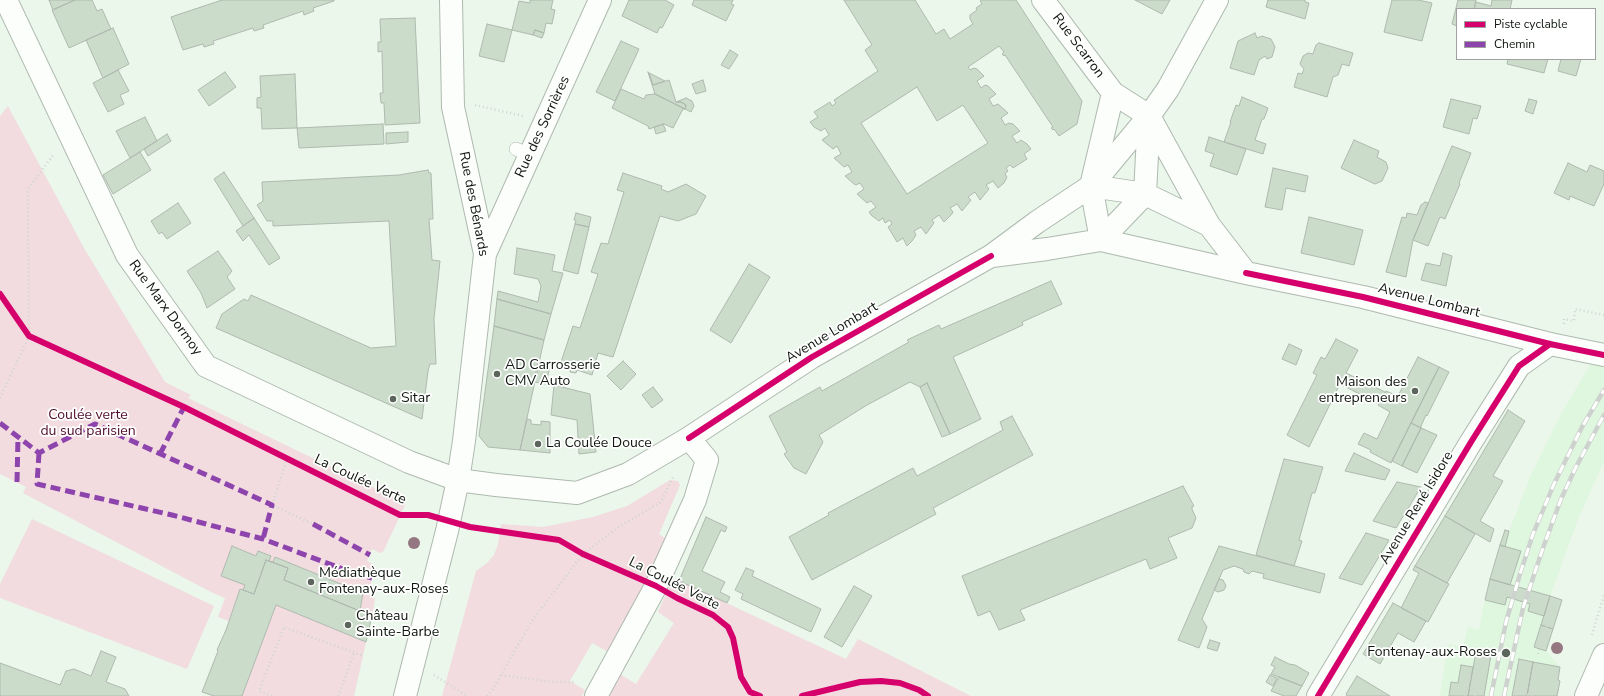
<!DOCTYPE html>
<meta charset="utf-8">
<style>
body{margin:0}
#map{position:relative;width:1604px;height:696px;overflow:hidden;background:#eaf7ea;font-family:"Nunito Sans",sans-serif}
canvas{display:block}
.legend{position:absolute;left:1456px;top:8px;width:140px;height:52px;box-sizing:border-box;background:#fff;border:1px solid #9fa29f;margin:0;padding:5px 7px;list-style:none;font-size:12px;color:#0f170f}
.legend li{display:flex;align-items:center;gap:8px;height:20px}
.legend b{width:20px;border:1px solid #9fa29f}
</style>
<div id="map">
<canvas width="1604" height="696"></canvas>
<ul class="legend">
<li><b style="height:5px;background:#d6006c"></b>Piste cyclable</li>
<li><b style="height:5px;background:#8e44ad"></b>Chemin</li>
</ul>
</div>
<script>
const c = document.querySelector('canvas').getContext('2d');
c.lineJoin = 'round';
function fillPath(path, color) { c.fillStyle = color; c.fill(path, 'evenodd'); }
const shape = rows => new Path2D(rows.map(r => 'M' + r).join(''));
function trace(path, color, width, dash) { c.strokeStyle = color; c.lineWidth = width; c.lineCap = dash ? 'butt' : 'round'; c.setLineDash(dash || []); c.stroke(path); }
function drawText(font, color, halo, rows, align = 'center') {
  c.font = font + ' "Nunito Sans",sans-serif'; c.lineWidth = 3.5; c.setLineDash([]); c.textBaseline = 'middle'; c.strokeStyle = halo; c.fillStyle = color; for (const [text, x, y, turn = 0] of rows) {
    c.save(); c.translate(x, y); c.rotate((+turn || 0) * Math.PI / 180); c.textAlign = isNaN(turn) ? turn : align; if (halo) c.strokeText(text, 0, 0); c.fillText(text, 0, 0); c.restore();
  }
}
const built = shape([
 [1604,342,1604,461,1578,519,1550,596,1562,600,1546,651,1560,667,1558,680,1560,681,1557,696,1440,696,1448,644,1463,647,1468,627,1479,630,1485,600,1505,530,1509,531,1531,475,1560,416]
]);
const green = shape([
 [8,106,84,248,165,382,191,395,188,398,406,503,383,552,380,553,372,549,367,561,375,565,369,592,375,599,372,616,360,611,363,593,275,557,273,562,269,561,271,556,258,551,256,556,232,546,221,576,245,585,243,590,240,589,229,621,218,617,225,598,211,592,23,493,26,487,0,474,0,116],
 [670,480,678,481,680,485,659,534,666,539,654,568,608,652,592,643,570,681,585,690,582,696,442,696,476,571,487,563,494,555,498,544,501,524,543,527,593,517,627,506],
 [32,519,214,606,187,669,0,598,0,584],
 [673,578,846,659,858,639,971,696,606,696,620,674,636,684,674,623,658,612],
 [276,605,366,642,354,696,242,696]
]);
const building = shape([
 [49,0,75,0,53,10,49,0],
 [75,0,92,0,97,11,102,9,111,29,69,48,52,10,75,0],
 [222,0,334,0,334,1,313,8,314,11,304,15,303,11,263,25,264,28,254,31,253,28,213,41,214,44,204,47,203,44,183,50,171,17,222,0],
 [530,0,553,0,551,9,555,10,552,24,546,23,544,33,535,30,533,35,512,30,519,1,530,3,530,0],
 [629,0,665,0,674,5,662,28,660,27,657,33,622,16,629,0],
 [694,0,733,0,731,4,734,5,726,21,692,5,694,0],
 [844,0,915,0,936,34,944,29,950,39,973,24,970,19,970,15,977,10,976,8,982,4,980,1,982,0,1016,0,1082,101,1077,124,1059,136,1054,129,1053,130,1051,128,1053,127,1005,55,1004,56,1002,54,1004,52,999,46,968,67,970,70,974,68,977,69,984,76,977,81,981,88,985,85,988,86,996,94,989,99,993,106,998,104,1008,113,1001,118,1005,125,1009,123,1013,124,1020,131,1012,136,1017,143,1021,140,1027,144,1031,149,1024,154,1027,159,1013,168,1010,165,1006,168,1008,171,1005,174,1007,177,1004,183,998,188,993,181,986,185,989,189,980,200,975,192,968,197,971,200,962,211,957,204,950,208,953,212,952,214,944,222,939,215,932,220,934,223,926,234,921,227,914,231,916,235,912,241,907,246,903,238,897,242,888,227,892,224,890,220,885,223,883,218,879,221,871,215,869,212,876,207,871,201,867,203,857,194,864,189,860,183,856,185,854,184,845,176,852,172,848,165,844,167,834,158,841,154,837,146,833,149,822,140,829,135,825,128,821,131,814,127,810,122,818,117,814,112,830,102,832,106,836,103,834,100,878,71,865,50,872,45,844,0],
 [917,87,937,121,963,105,988,143,907,194,861,123,917,87],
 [1135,0,1170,0,1162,14,1135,0],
 [1268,0,1305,0,1305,2,1309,3,1305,19,1266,7,1268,0],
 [1392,0,1418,0,1432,3,1422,41,1384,32,1392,0],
 [1458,0,1476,0,1474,9,1457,9,1457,26,1452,24,1458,0],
 [1492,0,1512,0,1510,9,1474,9,1476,2,1491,6,1492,0],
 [415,18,420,123,385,125,384,103,381,103,380,93,383,93,382,51,378,52,378,42,381,42,380,19,415,18],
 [487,24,512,30,504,62,479,56,487,24],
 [113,28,129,64,103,78,86,40,113,28],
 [535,30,544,33,542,38,533,35,535,30],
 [1255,33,1257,38,1262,36,1271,39,1275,47,1272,57,1267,59,1265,56,1259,60,1254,75,1230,68,1238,41,1255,33],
 [621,41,639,49,615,101,596,92,621,41],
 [1319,43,1353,53,1349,66,1342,64,1338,75,1333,77,1327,97,1294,87,1298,73,1302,74,1304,69,1300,64,1303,56,1308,53,1313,54,1316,45,1319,43],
 [730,50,738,55,729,69,721,65,730,50],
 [1508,59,1548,59,1544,73,1507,64,1508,59],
 [1561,59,1581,59,1576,76,1558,71,1561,59],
 [118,70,129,91,120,95,124,104,108,112,93,83,118,70],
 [225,72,236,87,209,106,198,90,225,72],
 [648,72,653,85,669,80,676,102,681,102,686,105,685,109,655,94,648,72],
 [649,73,665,81,653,85,649,73],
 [295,74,297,128,262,129,261,108,257,108,257,98,261,97,260,76,295,74],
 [703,80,706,91,696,94,692,84,703,80],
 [621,89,644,99,646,95,655,94,685,109,683,109,673,128,664,124,649,129,648,126,612,108,621,89],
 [1242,97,1268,108,1264,119,1262,119,1255,140,1266,144,1263,154,1224,142,1231,122,1230,122,1236,105,1239,106,1242,97],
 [686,98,692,101,694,106,691,112,685,109,686,105,681,102,676,102,686,98],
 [1451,99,1481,106,1477,119,1473,118,1469,134,1443,127,1451,99],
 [1529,99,1537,101,1533,114,1525,111,1529,99],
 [145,117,157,141,130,158,116,131,145,117],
 [383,124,384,144,299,148,297,128,383,124],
 [663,124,666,131,656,134,654,127,663,124],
 [408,132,408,142,386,144,386,133,408,132],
 [167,134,171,141,148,156,144,149,167,134],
 [1209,137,1246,149,1237,175,1210,166,1214,154,1205,151,1209,137],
 [1354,140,1379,151,1377,157,1386,162,1388,168,1382,181,1375,184,1341,168,1354,140],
 [1452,146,1471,153,1459,183,1460,184,1445,219,1440,217,1428,246,1413,240,1452,146],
 [140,152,151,170,113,194,103,175,140,152],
 [1568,163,1587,172,1590,165,1604,171,1604,184,1594,206,1570,196,1569,200,1554,193,1568,163],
 [1273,168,1308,176,1305,192,1286,188,1282,210,1265,207,1273,168],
 [428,170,429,173,431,173,433,219,429,219,432,260,440,261,434,319,436,364,430,364,428,371,422,419,216,328,222,314,244,299,248,301,251,295,371,348,396,346,389,221,273,226,273,221,267,221,257,205,263,201,262,182,399,175,428,170],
 [224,172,254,218,243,226,214,179,224,172],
 [623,173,662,186,661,189,668,192,686,184,706,196,696,214,678,221,660,216,613,357,598,353,592,375,577,370,576,373,570,372,571,368,562,366,561,362,573,326,580,328,598,274,591,272,601,243,608,244,624,192,617,190,623,173],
 [1425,202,1428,203,1413,240,1406,277,1386,272,1402,217,1406,218,1407,213,1417,215,1421,205,1425,202],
 [178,203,191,223,167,239,162,232,159,234,151,221,178,203],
 [576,213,591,217,589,227,575,224,576,221,574,220,576,213],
 [1309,217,1363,230,1354,265,1301,253,1309,217],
 [254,218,280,258,269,265,249,235,243,241,236,231,254,218],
 [575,224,589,227,578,274,563,270,575,224],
 [517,248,555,255,552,271,563,273,551,314,497,299,498,291,538,302,541,286,538,279,514,274,517,248],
 [218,251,232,271,227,277,235,289,207,308,201,293,187,271,218,251],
 [1443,253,1452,256,1446,286,1421,280,1426,263,1440,266,1443,253],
 [749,264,770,277,731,343,710,330,749,264],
 [1051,281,1062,304,1022,322,1023,325,953,357,981,419,950,434,927,383,920,387,910,382,867,405,819,435,823,442,806,474,794,468,784,454,787,452,769,416,820,387,822,391,909,342,907,340,939,325,941,329,1051,281],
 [497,299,551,314,544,340,494,326,497,299],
 [494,326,544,340,520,450,488,447,479,436,494,326],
 [1336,339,1358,350,1346,373,1385,392,1379,404,1340,384,1309,447,1287,435,1317,375,1313,373,1321,357,1325,359,1336,339],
 [1289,344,1302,350,1296,365,1282,359,1289,344],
 [1418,357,1439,367,1391,463,1370,452,1371,450,1358,444,1364,433,1377,439,1390,412,1378,405,1379,404,1386,391,1398,396,1418,357],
 [538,361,550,366,546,384,534,382,538,361],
 [623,361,636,374,621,390,607,376,623,361],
 [1439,367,1449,372,1427,416,1426,415,1421,426,1421,428,1411,423,1439,367],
 [927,383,950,434,942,437,920,387,927,383],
 [554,385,590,394,596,452,579,454,577,420,551,415,554,385],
 [653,387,663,400,652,408,642,395,653,387],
 [1508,410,1525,421,1493,476,1503,481,1480,521,1494,529,1490,542,1445,516,1508,410],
 [1012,416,1033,455,933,508,936,514,812,580,789,537,829,515,828,513,913,468,917,476,1003,430,1000,422,1012,416],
 [527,419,531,420,531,424,541,425,541,421,550,422,550,453,520,450,527,419],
 [1411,423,1421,428,1402,466,1392,461,1411,423],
 [1421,428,1437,435,1417,473,1402,466,1421,428],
 [1354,453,1390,470,1385,480,1345,471,1354,453],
 [1284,459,1323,467,1315,493,1312,493,1299,540,1302,541,1294,566,1256,555,1284,459],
 [1397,482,1421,487,1396,528,1373,521,1397,482],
 [1183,486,1194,506,1192,507,1192,509,1196,518,1192,528,1168,538,1177,558,1150,569,1146,559,1020,610,1025,620,999,630,990,611,978,616,962,576,1183,486],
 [1445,516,1475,534,1447,583,1415,566,1445,516],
 [706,517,727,527,725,532,721,530,702,571,725,582,720,592,730,597,727,603,679,581,706,517],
 [1505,530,1509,531,1505,547,1500,545,1505,530],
 [1366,533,1389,540,1362,585,1339,578,1366,533],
 [1500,545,1521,551,1510,585,1490,579,1500,545],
 [232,546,256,556,258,551,271,556,269,561,273,562,275,557,363,593,360,611,284,580,288,568,266,560,254,594,243,590,245,585,221,576,232,546],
 [1219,546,1325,574,1320,593,1263,578,1264,574,1252,571,1249,574,1244,572,1243,569,1234,566,1223,570,1202,619,1207,627,1199,648,1178,640,1219,546],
 [266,560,288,568,284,580,372,616,366,642,276,605,242,696,214,696,202,692,218,651,217,650,226,630,240,589,254,594,266,560],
 [1415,566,1449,584,1428,622,1401,608,1419,573,1413,570,1415,566],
 [746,568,754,571,752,576,821,609,811,632,741,599,743,594,735,590,746,568],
 [1219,579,1223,580,1226,586,1224,590,1218,592,1214,590,1219,579],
 [1490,579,1550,596,1544,616,1528,611,1530,604,1507,597,1505,605,1485,600,1490,579],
 [854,586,872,596,842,647,824,637,854,586],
 [1550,596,1562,600,1553,629,1541,625,1550,596],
 [1393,603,1426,621,1414,642,1398,633,1380,664,1363,654,1393,603],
 [1541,625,1553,629,1546,651,1534,647,1541,625],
 [1210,640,1220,643,1217,651,1207,648,1210,640],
 [101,651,116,657,106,682,125,689,129,696,0,696,0,663,60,685,66,671,74,669,91,676,101,651],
 [1476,652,1491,655,1484,696,1468,696,1476,652],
 [1275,657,1289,664,1295,665,1309,673,1302,686,1271,674,1275,667,1271,665,1275,657],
 [1519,659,1533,662,1527,696,1512,696,1519,659],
 [1533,662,1560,667,1558,680,1560,681,1557,696,1527,696,1533,662],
 [1461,665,1473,667,1468,696,1449,696,1451,682,1458,683,1461,665],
 [1270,675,1277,678,1273,686,1266,682,1270,675],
 [1357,676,1390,696,1347,696,1346,694,1357,676],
 [1279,677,1302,686,1296,696,1284,696,1271,691,1279,677]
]);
const path = shape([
 [475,105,523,116],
 [1564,324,1564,319,1574,321,1575,309,1604,315],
 [0,398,29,336,28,189,54,154],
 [287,458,272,505,313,524],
 [1495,587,1507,545],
 [1592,635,1604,595],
 [1538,654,1554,604],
 [434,675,467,696],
 [501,675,553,682,576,682],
 [1527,695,1532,696],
 [272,696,259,691,284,627,363,656],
 [338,696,354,653],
 [487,696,493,689,531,622,583,554,620,526,661,502,674,475],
 [1465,696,1468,678,1478,681,1483,652],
 [1475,696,1478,681]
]);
const service = shape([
 [516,149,530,155]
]);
const minor = shape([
 [451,0,453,107,485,254,464,441,458,480],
 [1043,0,1113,93,1149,116],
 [1091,186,1113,93],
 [485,254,600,0],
 [596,696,656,586,695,500,707,460,689,438],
 [1318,696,1471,442,1519,366,1550,344]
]);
const tertiary = shape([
 [1149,116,1168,89,1217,0],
 [405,696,447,531,458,480],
 [1586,696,1604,655]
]);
const secondary = shape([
 [6,0,127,255,206,366,409,462,458,480,496,485,577,493,628,474,689,438,812,357,991,256,1037,222,1091,186,1145,194,1209,225,1246,273],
 [1149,116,1209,225],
 [1101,240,1091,186,1149,116],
 [1101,240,1145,194,1149,116],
 [992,256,1047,249,1101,240,1246,273,1363,297,1550,344,1604,355]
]);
const rail = shape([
 [1491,696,1506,622,1520,574,1533,534,1554,484,1582,427,1604,390],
 [1504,696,1523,608,1543,548,1561,499,1576,467,1604,415]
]);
const pathBridge = shape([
 [1495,587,1554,604]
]);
const quiet = shape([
 [0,423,39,453,95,424,272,505,263,539],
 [39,453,37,484,172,515,263,539,348,571,372,578],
 [160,454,184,407],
 [17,482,18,437],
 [313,524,370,555]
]);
const cycleway = shape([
 [1246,273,1363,297,1550,344,1604,355],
 [0,294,29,336,184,407,400,515,428,515,470,527,559,540,583,554,656,586,677,598,713,615,728,627,733,638,741,677,750,692,760,696],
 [689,438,812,357,991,256],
 [802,696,860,682,881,681,900,683,919,690,928,696],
 [1318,696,1471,442,1519,366,1550,344]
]);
const trees = [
 [414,543],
 [1557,648]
];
const markers = [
 [497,374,4,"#5c655c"],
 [1415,391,4,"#5c655c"],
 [393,399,4,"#5c655c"],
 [538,444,4,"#5c655c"],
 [311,582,4,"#5c655c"],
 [348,625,4,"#5c655c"],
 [1506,653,5,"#5c655c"]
];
const streetNames = [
 ["Rue Scarron",1078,46,53],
 ["Rue des Sorrières",543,127,-65],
 ["Rue des Bénards",473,204,79],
 ["Avenue Lombart",1429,301,14],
 ["Rue Marx Dormoy",165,308,54],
 ["Avenue Lombart",832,333,-31],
 ["La Coulée Verte",360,480,25],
 ["Avenue René Isidore",1417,508,-59],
 ["La Coulée Verte",674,584,27]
];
const poiNames = [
 ["AD Carrosserie",505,366],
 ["CMV Auto",505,382],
 ["Maison des",1407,383,"right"],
 ["entrepreneurs",1407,399,"right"],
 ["Sitar",401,399],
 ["La Coulée Douce",546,444],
 ["Médiathèque",319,574],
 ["Fontenay-aux-Roses",319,590],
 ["Château",356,617],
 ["Sainte-Barbe",356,633],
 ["Fontenay-aux-Roses",1497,653,"right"]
];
const parkNames = [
 ["Coulée verte",88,416],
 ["du sud parisien",88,432]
];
fillPath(built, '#dff6df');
fillPath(green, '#f2dcdf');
fillPath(building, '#cbdccb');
trace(building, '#afb9af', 1);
trace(service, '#afb9af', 14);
trace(minor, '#afb9af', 24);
trace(tertiary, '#afb9af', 24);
trace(secondary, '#afb9af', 24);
trace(path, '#d1d5d1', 2.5, [1, 3]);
trace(service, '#fcfefc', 13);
trace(minor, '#fcfefc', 22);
trace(tertiary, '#fcfefc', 22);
trace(secondary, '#fcfefc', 22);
trace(rail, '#ced2ce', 4.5);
trace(rail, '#fff', 3, [9]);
trace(pathBridge, '#d1d5d1', 2.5, [1, 3]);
trace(quiet, '#8e44ad', 5, [10, 5]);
trace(cycleway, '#d6006c', 6);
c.fillStyle = '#957782';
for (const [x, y] of trees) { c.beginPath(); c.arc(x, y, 6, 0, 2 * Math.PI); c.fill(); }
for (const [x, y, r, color] of markers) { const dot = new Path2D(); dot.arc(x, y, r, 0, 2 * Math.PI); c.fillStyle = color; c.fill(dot); trace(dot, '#fff', 1.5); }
drawText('14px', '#0f170f', '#fff', streetNames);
drawText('14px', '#0f170f', '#fff', poiNames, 'left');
drawText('14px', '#500e2c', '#fff', parkNames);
</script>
